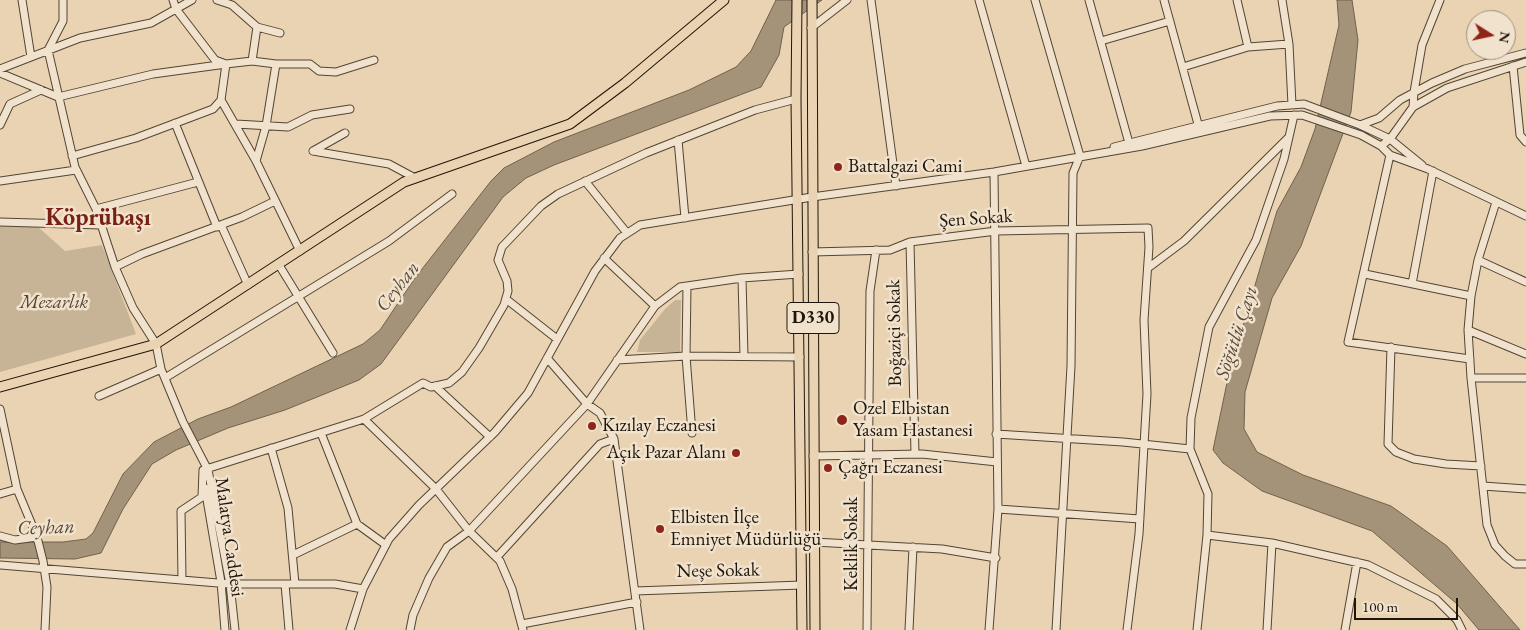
<!DOCTYPE html>
<meta charset="utf-8">
<style>
body{margin:0}
#map{position:relative;width:1526px;height:630px;overflow:hidden;background:#ead3b2;font-family:"EB Garamond",serif}
canvas{display:block}
.north{position:absolute;left:1466px;top:10px;width:50px;height:50px;box-sizing:border-box;background:#f1e2cd;border:1px solid #9d907f;border-radius:50%;rotate:100deg;font-size:14px;font-weight:700;line-height:20px;text-align:center;color:#1f160a}
.north::after{content:'';display:block;margin:auto;width:18px;height:22px;background:#8f2418;clip-path:polygon(50% 0,100% 100%,50% 72%,0 100%)}
.scale{position:absolute;left:1354px;top:598px;width:104px;height:22px;box-sizing:border-box;border:2px solid #1f160a;border-top:0;padding-left:6px;font-size:15px;line-height:18px;white-space:nowrap;color:#1f160a;-webkit-text-stroke:4px #f1e2cd;paint-order:stroke}
</style>
<div id="map">
<canvas width="1526" height="630"></canvas>
<div class="north">N</div>
<div class="scale">100 m</div>
</div>
<script>
const c = document.querySelector('canvas').getContext('2d');
c.lineJoin = 'round';
function fillPath(path, color) { c.fillStyle = color; c.fill(path, 'evenodd'); }
const shape = rows => new Path2D(rows.map(r => 'M' + r).join(''));
function trace(path, color, width, dash) { c.strokeStyle = color; c.lineWidth = width; c.lineCap = dash ? 'butt' : 'round'; c.setLineDash(dash || []); c.stroke(path); }
function drawText(font, color, halo, rows, align = 'center') {
  c.font = font + ' "EB Garamond",serif'; c.lineWidth = 5; c.setLineDash([]); c.textBaseline = 'middle'; c.strokeStyle = halo; c.fillStyle = color; for (const [text, x, y, turn = 0] of rows) {
    c.save(); c.translate(x, y); c.rotate((+turn || 0) * Math.PI / 180); c.textAlign = isNaN(turn) ? turn : align; if (halo) c.strokeText(text, 0, 0); c.fillText(text, 0, 0); c.restore();
  }
}
const green = shape([
 [0,224,37,226,65,251,102,245,136,334,0,372],
 [675,300,681,300,680,352,637,352,640,340,665,309]
]);
const water = shape([
 [776,0,822,0,784,27,779,55,761,87,554,165,526,178,503,197,381,364,359,380,285,410,228,428,176,450,152,464,123,509,101,553,75,559,0,558,0,542,63,542,86,539,93,533,123,474,154,442,198,419,231,407,363,344,380,330,415,278,491,181,504,168,554,142,689,90,736,67,751,51,776,0],
 [1337,0,1352,0,1358,40,1351,112,1301,246,1272,298,1245,392,1244,429,1257,452,1303,475,1391,506,1447,546,1520,630,1479,630,1457,604,1372,531,1262,491,1223,463,1213,450,1229,373,1277,211,1301,167,1315,129,1339,25,1337,0]
]);
const minor = shape([
 [22,0,31,57],
 [63,0,63,21,48,50,75,167,96,209,115,267,133,308,156,344,161,369,183,422,208,470,230,584,235,630],
 [173,0,176,9,215,60,226,64,252,61,276,64,310,64,319,71,336,72,374,60],
 [217,0,232,5,257,27,280,33],
 [871,0,896,186],
 [979,0,1026,166],
 [1035,0,1080,156,1073,173,1071,366,1056,630],
 [1089,0,1129,143],
 [1164,0,1198,124],
 [1237,0,1248,47],
 [1282,0,1289,44,1292,105],
 [811,28,847,0],
 [1101,41,1170,21],
 [252,61,257,27],
 [1513,66,1520,135,1526,142],
 [1183,67,1248,47,1289,44],
 [0,69,80,38,151,23,192,0],
 [0,73,58,97,153,74,226,64,221,100,213,109,136,138,72,156],
 [221,100,256,161,300,251],
 [1413,107,1414,92,1422,45,1440,0],
 [175,123,217,227],
 [236,124,288,127,312,115,350,109],
 [0,125,10,104,41,90],
 [1360,125,1379,118,1400,100,1432,83,1465,69,1526,53],
 [678,140,685,218],
 [1381,146,1390,139,1413,107,1447,88,1526,62],
 [1114,147,1277,106,1304,104,1360,125,1390,139,1422,165],
 [313,151,389,164,415,178],
 [313,151,345,133],
 [1390,155,1348,342,1470,359],
 [256,161,266,126,276,64],
 [0,181,76,170],
 [585,181,627,233],
 [1496,202,1478,260,1471,296,1468,330,1471,378,1487,525,1495,545,1505,556,1515,564,1526,564],
 [96,209,198,182],
 [0,222,101,225],
 [221,225,248,285],
 [910,242,915,454],
 [812,252,890,250,910,242,996,231,1148,228,1149,247,1144,320,1147,394,1144,445,1139,534,1127,630],
 [604,258,655,306],
 [1478,260,1526,282],
 [279,265,333,353],
 [115,267,142,254,242,217,275,201],
 [1148,268,1184,241,1288,138],
 [1365,274,1471,296],
 [742,278,744,356],
 [1412,284,1433,171],
 [687,286,686,356,692,433],
 [506,299,557,339],
 [1468,330,1526,354],
 [1391,347,1388,444,1396,452,1414,459,1446,464,1481,466],
 [547,358,587,404,600,413,614,439,640,630],
 [617,360,686,356,800,357],
 [165,378,389,241,452,194],
 [1471,378,1526,378],
 [435,386,490,437],
 [99,396,161,369],
 [0,409,17,489,37,537,43,561,47,587,45,630],
 [364,419,423,383,431,387,449,383,462,372,479,348,504,305,508,291,507,281,498,260,502,247,541,206,558,194,646,153,755,110,796,99],
 [321,433,357,524,386,545],
 [996,434,1123,442,1190,449],
 [271,448,288,508,295,584],
 [813,456,922,454,997,462],
 [1483,486,1526,489],
 [205,488,221,582,225,630],
 [0,494,17,489],
 [998,509,1140,519],
 [1207,535,1272,543,1368,565,1436,599,1457,620,1462,630],
 [0,536,15,540,37,537],
 [814,542,942,549,996,558],
 [293,555,357,524],
 [497,557,600,444,614,439],
 [0,565,230,584,335,584,363,589],
 [182,580,181,511,202,497,203,470,364,419,436,489,469,531,500,561,512,589,523,630],
 [285,584,289,630],
 [635,591,802,585],
 [522,624,637,602],
 [350,630,363,589,389,539,419,505,495,432,528,393,595,271,620,238,640,225,812,197,994,172,1142,146,1270,116,1302,115,1361,135,1381,146,1390,155,1428,169,1526,216],
 [410,630,413,615,429,578,447,547,469,531,587,404,655,306,680,287,742,278,799,274],
 [867,630,870,291,876,250],
 [909,630,913,547],
 [989,630,998,509,994,172],
 [1197,630,1207,535,1208,494,1190,449,1191,418,1209,327,1256,240,1284,159,1294,115],
 [1267,630,1272,543],
 [1345,630,1357,562]
]);
const major = shape([
 [797,0,796,99,802,630],
 [812,0,815,630],
 [0,387,156,344,404,182,570,124,625,83,724,0]
]);
const markers = [
 [838,167,5,"#8f2418"],
 [842,420,6,"#8f2418"],
 [592,426,5,"#8f2418"],
 [736,453,5,"#8f2418"],
 [828,468,5,"#8f2418"],
 [660,529,5,"#8f2418"]
];
const shields = [
 [813,318,52]
];
const shieldNames = [
 ["D330",813,318]
];
const poiNames = [
 ["Battalgazi Cami",848,167],
 ["Ozel Elbistan",853,409],
 ["Yasam Hastanesi",853,431],
 ["Kızılay Eczanesi",602,426],
 ["Açık Pazar Alanı",726,453,"right"],
 ["Çağrı Eczanesi",838,468],
 ["Elbisten İlçe",670,518],
 ["Emniyet Müdürlüğü",670,540]
];
const streetNames = [
 ["Şen Sokak",976,219,-4],
 ["Boğaziçi Sokak",895,333,-91],
 ["Malatya Caddesi",229,537,82],
 ["Keklik Sokak",852,544,-90],
 ["Neşe Sokak",718,571,-1]
];
const parkNames = [
 ["Mezarlık",54,303]
];
const waterNames = [
 ["Ceyhan",398,287,-52],
 ["Söğütlü Çayı",1237,333,-72],
 ["Ceyhan",46,528,-2]
];
const districtNames = [
 ["Köprübaşı",98,218]
];
fillPath(green, '#c7b395');
fillPath(water, '#a59379');
trace(water, '#6f614d', 1);
trace(minor, '#524534', 9);
trace(major, '#1f160a', 11);
trace(minor, '#f1e2cd', 7);
trace(major, '#ead3b2', 9);
for (const [x, y, r, color] of markers) { const dot = new Path2D(); dot.arc(x, y, r, 0, 2 * Math.PI); c.fillStyle = color; c.fill(dot); trace(dot, '#f1e2cd', 2); }
for (const [x, y, w] of shields) { const box = new Path2D(); box.roundRect(x - w / 2, y - 15.5, w, 31, 4); c.fillStyle = '#f1e2cd'; c.fill(box); trace(box, '#1f160a', 1); }
drawText('bold 18px', '#1f160a', null, shieldNames);
drawText('19px', '#1f160a', '#f1e2cd', poiNames, 'left');
drawText('19px', '#1f160a', '#f1e2cd', streetNames);
drawText('italic 19px', '#514534', '#f1e2cd', parkNames);
drawText('italic 20px', '#554836', '#f1e2cd', waterNames);
drawText('bold 24px', '#7a1f14', '#f1e2cd', districtNames);
</script>
